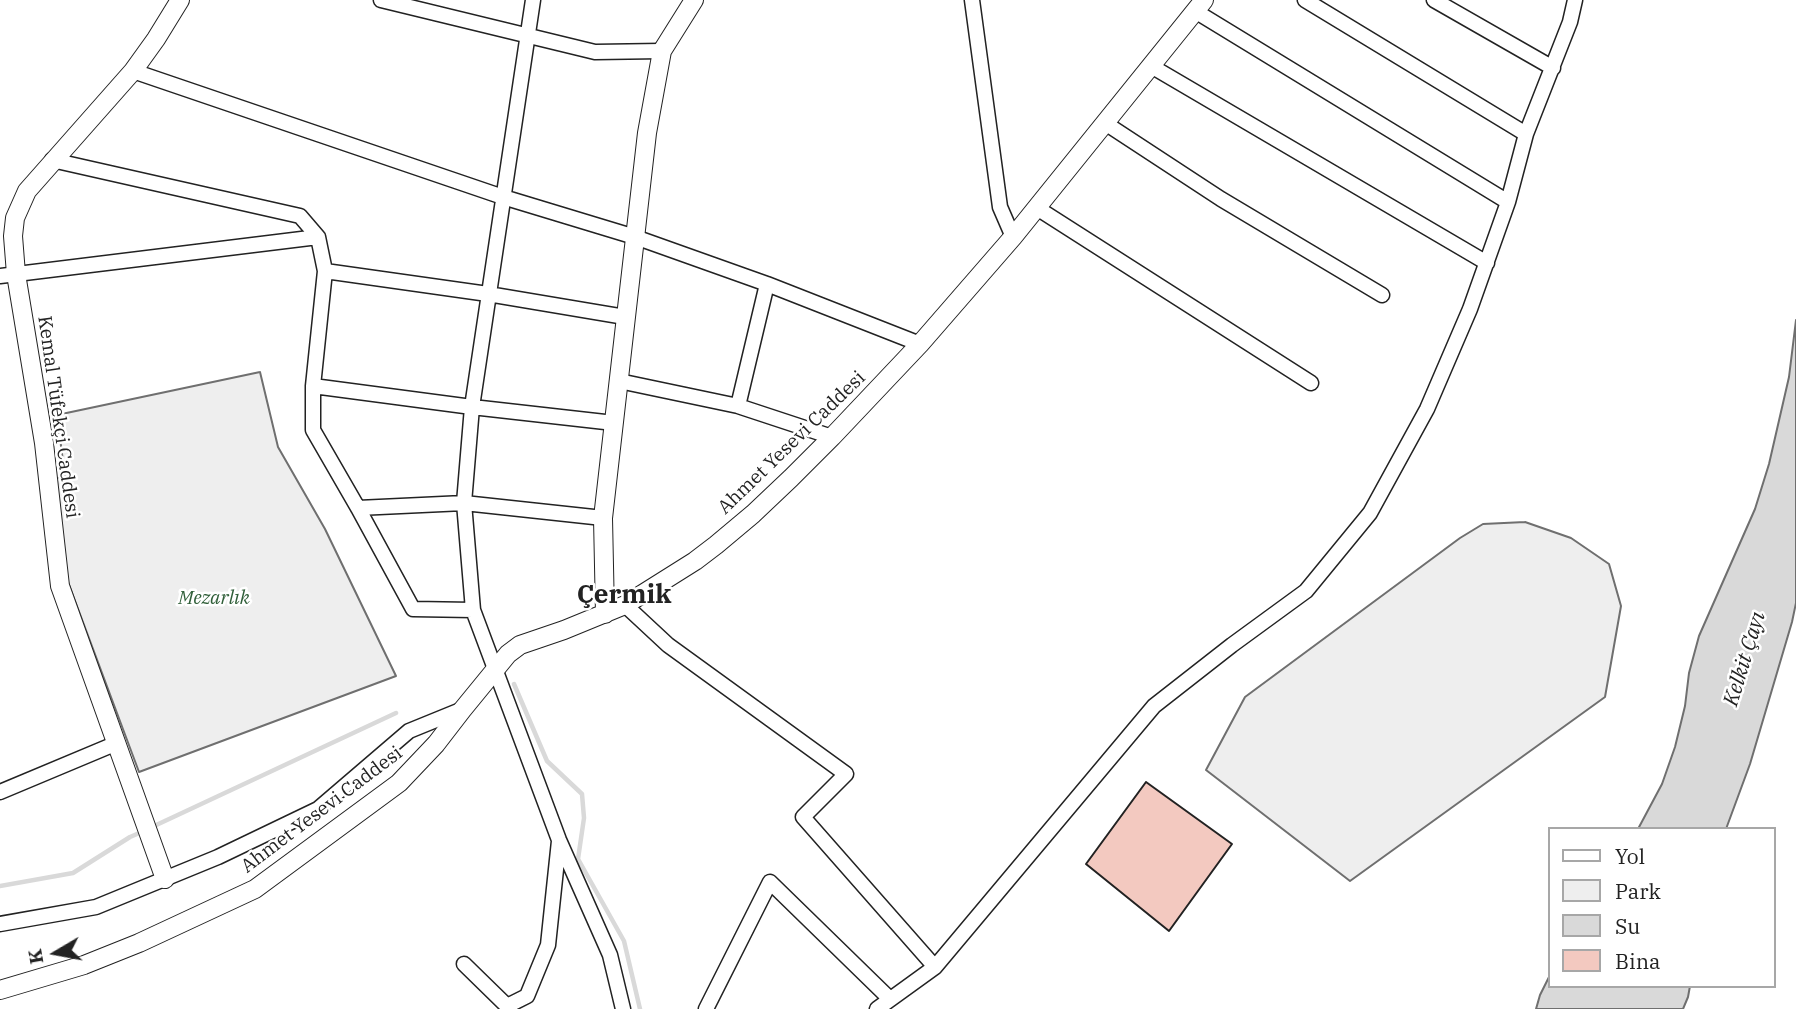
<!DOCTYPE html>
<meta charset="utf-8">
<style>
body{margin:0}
#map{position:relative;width:1796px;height:1009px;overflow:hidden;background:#fff;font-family:"IBM Plex Serif",serif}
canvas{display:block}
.legend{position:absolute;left:1548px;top:827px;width:228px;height:161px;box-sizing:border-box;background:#fff;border:2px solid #a7a7a7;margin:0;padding:9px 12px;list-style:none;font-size:21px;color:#222}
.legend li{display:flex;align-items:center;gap:14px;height:35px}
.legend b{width:35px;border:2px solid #a7a7a7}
.north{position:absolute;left:21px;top:918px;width:70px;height:70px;-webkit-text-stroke:5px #fff;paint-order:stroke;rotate:260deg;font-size:19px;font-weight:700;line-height:28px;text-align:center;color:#222}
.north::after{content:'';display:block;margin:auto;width:24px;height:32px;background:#222;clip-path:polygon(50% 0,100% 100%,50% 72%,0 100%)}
</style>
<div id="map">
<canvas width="1796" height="1009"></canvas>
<ul class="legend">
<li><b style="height:9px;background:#fff"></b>Yol</li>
<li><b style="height:19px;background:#eee"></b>Park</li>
<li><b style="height:19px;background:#d9d9d9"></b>Su</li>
<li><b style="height:19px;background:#f3c9c0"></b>Bina</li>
</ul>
<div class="north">K</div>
</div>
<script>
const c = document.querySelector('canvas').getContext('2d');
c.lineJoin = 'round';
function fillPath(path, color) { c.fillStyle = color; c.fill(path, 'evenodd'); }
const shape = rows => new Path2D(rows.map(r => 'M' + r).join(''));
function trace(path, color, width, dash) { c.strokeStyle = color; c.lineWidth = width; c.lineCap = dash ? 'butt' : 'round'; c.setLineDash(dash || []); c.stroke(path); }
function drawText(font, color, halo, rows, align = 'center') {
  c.font = font + ' "IBM Plex Serif",serif'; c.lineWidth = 5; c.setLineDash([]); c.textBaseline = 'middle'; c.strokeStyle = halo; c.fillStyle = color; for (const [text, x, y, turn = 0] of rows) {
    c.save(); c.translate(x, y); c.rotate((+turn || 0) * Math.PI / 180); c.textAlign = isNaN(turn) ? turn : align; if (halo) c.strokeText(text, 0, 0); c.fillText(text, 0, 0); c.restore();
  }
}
const green = shape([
 [260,372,278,447,325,529,396,676,139,772,65,574,54,479,65,477,57,415,260,372],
 [1525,522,1571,538,1609,564,1621,606,1605,697,1350,881,1206,770,1245,697,1460,538,1483,524,1525,522]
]);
const water = shape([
 [1796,320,1796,603,1792,622,1750,764,1726,829,1638,829,1662,784,1675,747,1685,706,1689,673,1699,636,1755,509,1769,464,1789,377,1796,320],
 [1549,977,1549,986,1690,986,1688,997,1683,1009,1536,1009,1540,995,1549,977]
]);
const stream = shape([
 [514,684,547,761,582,794,584,818,578,859,624,941,640,1009],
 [152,827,396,713],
 [0,886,73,873,130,837,144,831]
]);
const building = shape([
 [1146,782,1232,844,1169,931,1086,864,1146,782]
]);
const minor = shape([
 [381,0,595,52,662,51],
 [533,0,472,407,464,503,473,610,559,840,610,955,623,1009],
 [972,0,1000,207,1013,237],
 [1305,0,1526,134],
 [1434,0,1553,68],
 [1195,11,1508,202],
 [1151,66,1487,263],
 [133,71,503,197,635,237,767,284,920,344],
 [1105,123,1221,199,1382,295],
 [52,160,300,216,318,237,325,271,313,386,313,430,358,508,413,609,473,610],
 [1037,208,1311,383],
 [325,271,488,294,625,317],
 [0,276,318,237],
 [619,381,738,406,832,437],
 [313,386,472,407,614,423],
 [738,406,767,284],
 [358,508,464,503,603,518],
 [625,605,668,645,846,774,803,817,935,967],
 [0,792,117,743],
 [0,924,96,907,218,857,318,809,409,731,463,709],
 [464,964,507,1006,527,996,548,945,559,841],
 [706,1009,770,882,890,999],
 [877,1009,935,967,1154,706,1232,645,1306,591,1370,513,1427,409,1470,309,1508,202,1526,134,1570,22,1575,0]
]);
const tertiary = shape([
 [605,614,603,518,647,133,662,51,694,0],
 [165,879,60,586,44,443,16,274,13,236,15,218,27,191,133,71,156,39,180,0],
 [0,990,84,965,139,943,255,889,399,783,436,744,463,709,508,654,520,645,564,630,625,605,695,561,716,545,753,514,791,478,832,437,920,344,1013,237,1204,0]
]);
const streetNames = [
 ["Kemal Tüfekçi Caddesi",58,417,82],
 ["Ahmet Yesevi Caddesi",792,443,-44],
 ["Ahmet Yesevi Caddesi",322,810,-37]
];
const parkNames = [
 ["Mezarlık",214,599]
];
const waterNames = [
 ["Kelkit Çayı",1745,659,-73]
];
const districtNames = [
 ["Çermik",624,595]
];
fillPath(green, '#eee');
trace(green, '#6f6f6f', 2);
fillPath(water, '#d9d9d9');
trace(water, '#6f6f6f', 2);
trace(stream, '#d9d9d9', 4.5);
fillPath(building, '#f3c9c0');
trace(building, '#222', 2);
trace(minor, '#222', 17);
trace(tertiary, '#222', 20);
trace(minor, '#fff', 14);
trace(tertiary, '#fff', 18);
drawText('19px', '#222', '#fff', streetNames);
drawText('italic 19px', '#2f5e38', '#fff', parkNames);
drawText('italic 21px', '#222', '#fff', waterNames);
drawText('bold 26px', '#222', '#fff', districtNames);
</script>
